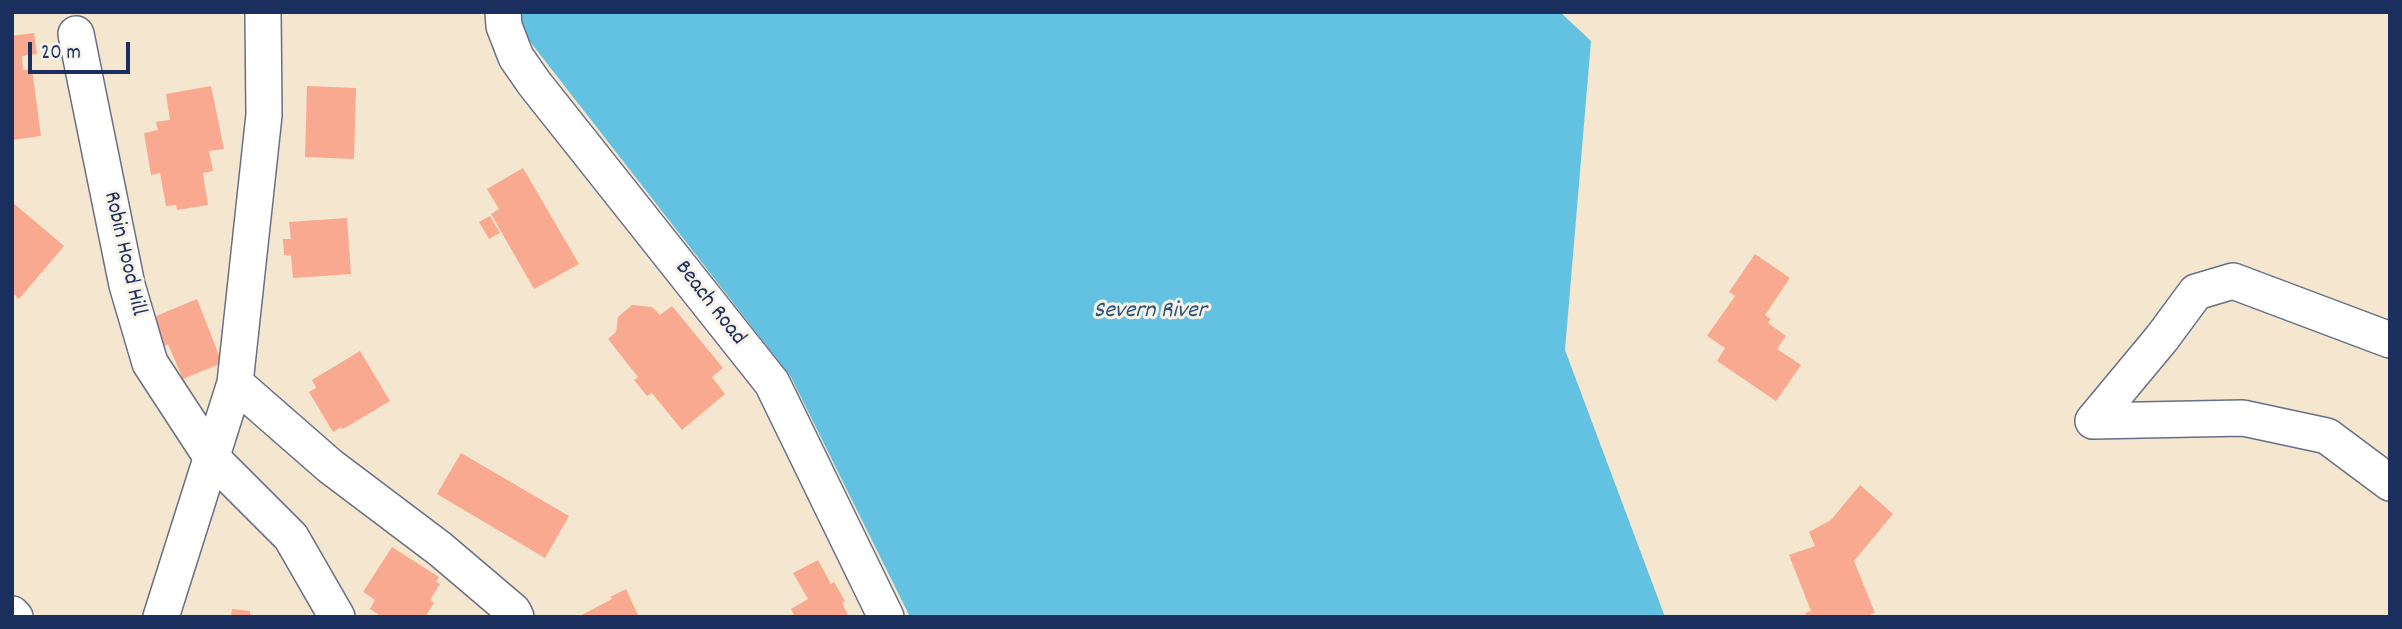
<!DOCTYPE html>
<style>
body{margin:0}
#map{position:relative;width:2402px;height:629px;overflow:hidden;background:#f4e6cf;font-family:Dekko,sans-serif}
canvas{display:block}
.frame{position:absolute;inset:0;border:14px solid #1b2f5e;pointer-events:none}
.scale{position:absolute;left:28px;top:42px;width:102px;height:32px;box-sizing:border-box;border:4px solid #1b2f5e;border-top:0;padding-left:9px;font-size:21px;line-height:24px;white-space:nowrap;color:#1b2f5e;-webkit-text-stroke:5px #f7f3e8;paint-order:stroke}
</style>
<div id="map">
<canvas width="2402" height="629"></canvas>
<div class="frame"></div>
<div class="scale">20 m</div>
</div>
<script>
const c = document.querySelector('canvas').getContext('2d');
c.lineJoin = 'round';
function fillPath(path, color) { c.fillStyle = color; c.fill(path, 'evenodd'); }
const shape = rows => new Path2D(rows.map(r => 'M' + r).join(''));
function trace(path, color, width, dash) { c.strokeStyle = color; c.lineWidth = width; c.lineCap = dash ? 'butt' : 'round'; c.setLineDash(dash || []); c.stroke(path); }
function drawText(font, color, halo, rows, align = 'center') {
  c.font = font + ' Dekko,sans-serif'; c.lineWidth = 6; c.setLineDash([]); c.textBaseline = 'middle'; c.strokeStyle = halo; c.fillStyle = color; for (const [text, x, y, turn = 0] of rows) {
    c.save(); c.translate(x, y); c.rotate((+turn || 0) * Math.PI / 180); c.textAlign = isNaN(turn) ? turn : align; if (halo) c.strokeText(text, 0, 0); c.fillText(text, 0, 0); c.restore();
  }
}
const water = shape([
 [522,12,1560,12,1591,41,1565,350,1665,617,910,617,791,377,521,30]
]);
const building = shape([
 [34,33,37,54,22,56,23,70,32,69,41,136,12,140,12,36],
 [211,86,224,149,209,151,213,171,203,173,208,205,177,210,176,205,166,206,160,173,151,175,144,133,158,130,156,122,170,120,166,94],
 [307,86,356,88,354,159,305,157],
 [523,168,579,264,534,289,491,214,499,209,487,189],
 [12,202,64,246,19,299,12,293],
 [490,216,500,233,489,239,479,222],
 [347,218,351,274,293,278,291,255,284,255,283,239,291,239,289,222],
 [1755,254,1790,278,1765,315,1771,319,1768,323,1786,336,1777,349,1801,365,1776,401,1717,361,1725,348,1707,336,1735,296,1729,292],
 [197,299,222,363,183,379,168,344,161,347,149,319],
 [632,305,652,307,660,315,672,306,723,368,712,377,725,394,682,430,652,393,647,396,634,380,638,377,608,339,616,332,618,317],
 [360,351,390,401,343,429,341,427,333,432,309,392,316,388,312,380],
 [461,453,569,516,545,558,437,494],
 [1860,485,1893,514,1854,561,1875,613,1871,614,1873,617,1807,617,1805,613,1811,611,1789,555,1815,546,1809,532,1831,520],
 [392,547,439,577,436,582,440,584,430,600,434,603,425,617,382,617,370,609,375,600,363,592],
 [818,560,831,584,834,582,845,601,842,603,849,617,795,617,791,609,808,599,793,573],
 [626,589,639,617,578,617,612,599,610,597],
 [232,609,250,611,250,614,259,617,231,617]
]);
const minor = shape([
 [263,12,264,115,235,383,330,466,440,549,513,611,516,617],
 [503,12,504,26,516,57,534,83,772,383,886,617],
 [76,34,127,285,150,363,212,458,291,537,337,617],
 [2093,421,2162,338,2196,292,2233,281,2390,340],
 [2093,421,2243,418,2327,436,2390,483],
 [12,614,15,617],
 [161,617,235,383]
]);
const streetNames = [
 ["Robin Hood Hill",123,254,77],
 ["Beach Road",709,304,52]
];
const waterNames = [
 ["Severn River",1150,313]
];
fillPath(water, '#63c2e1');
fillPath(building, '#f9a98f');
trace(minor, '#676f86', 38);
trace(minor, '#fff', 35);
drawText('23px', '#1b2f5e', '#f7f3e8', streetNames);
drawText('italic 24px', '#2d547f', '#f7f3e8', waterNames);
</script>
